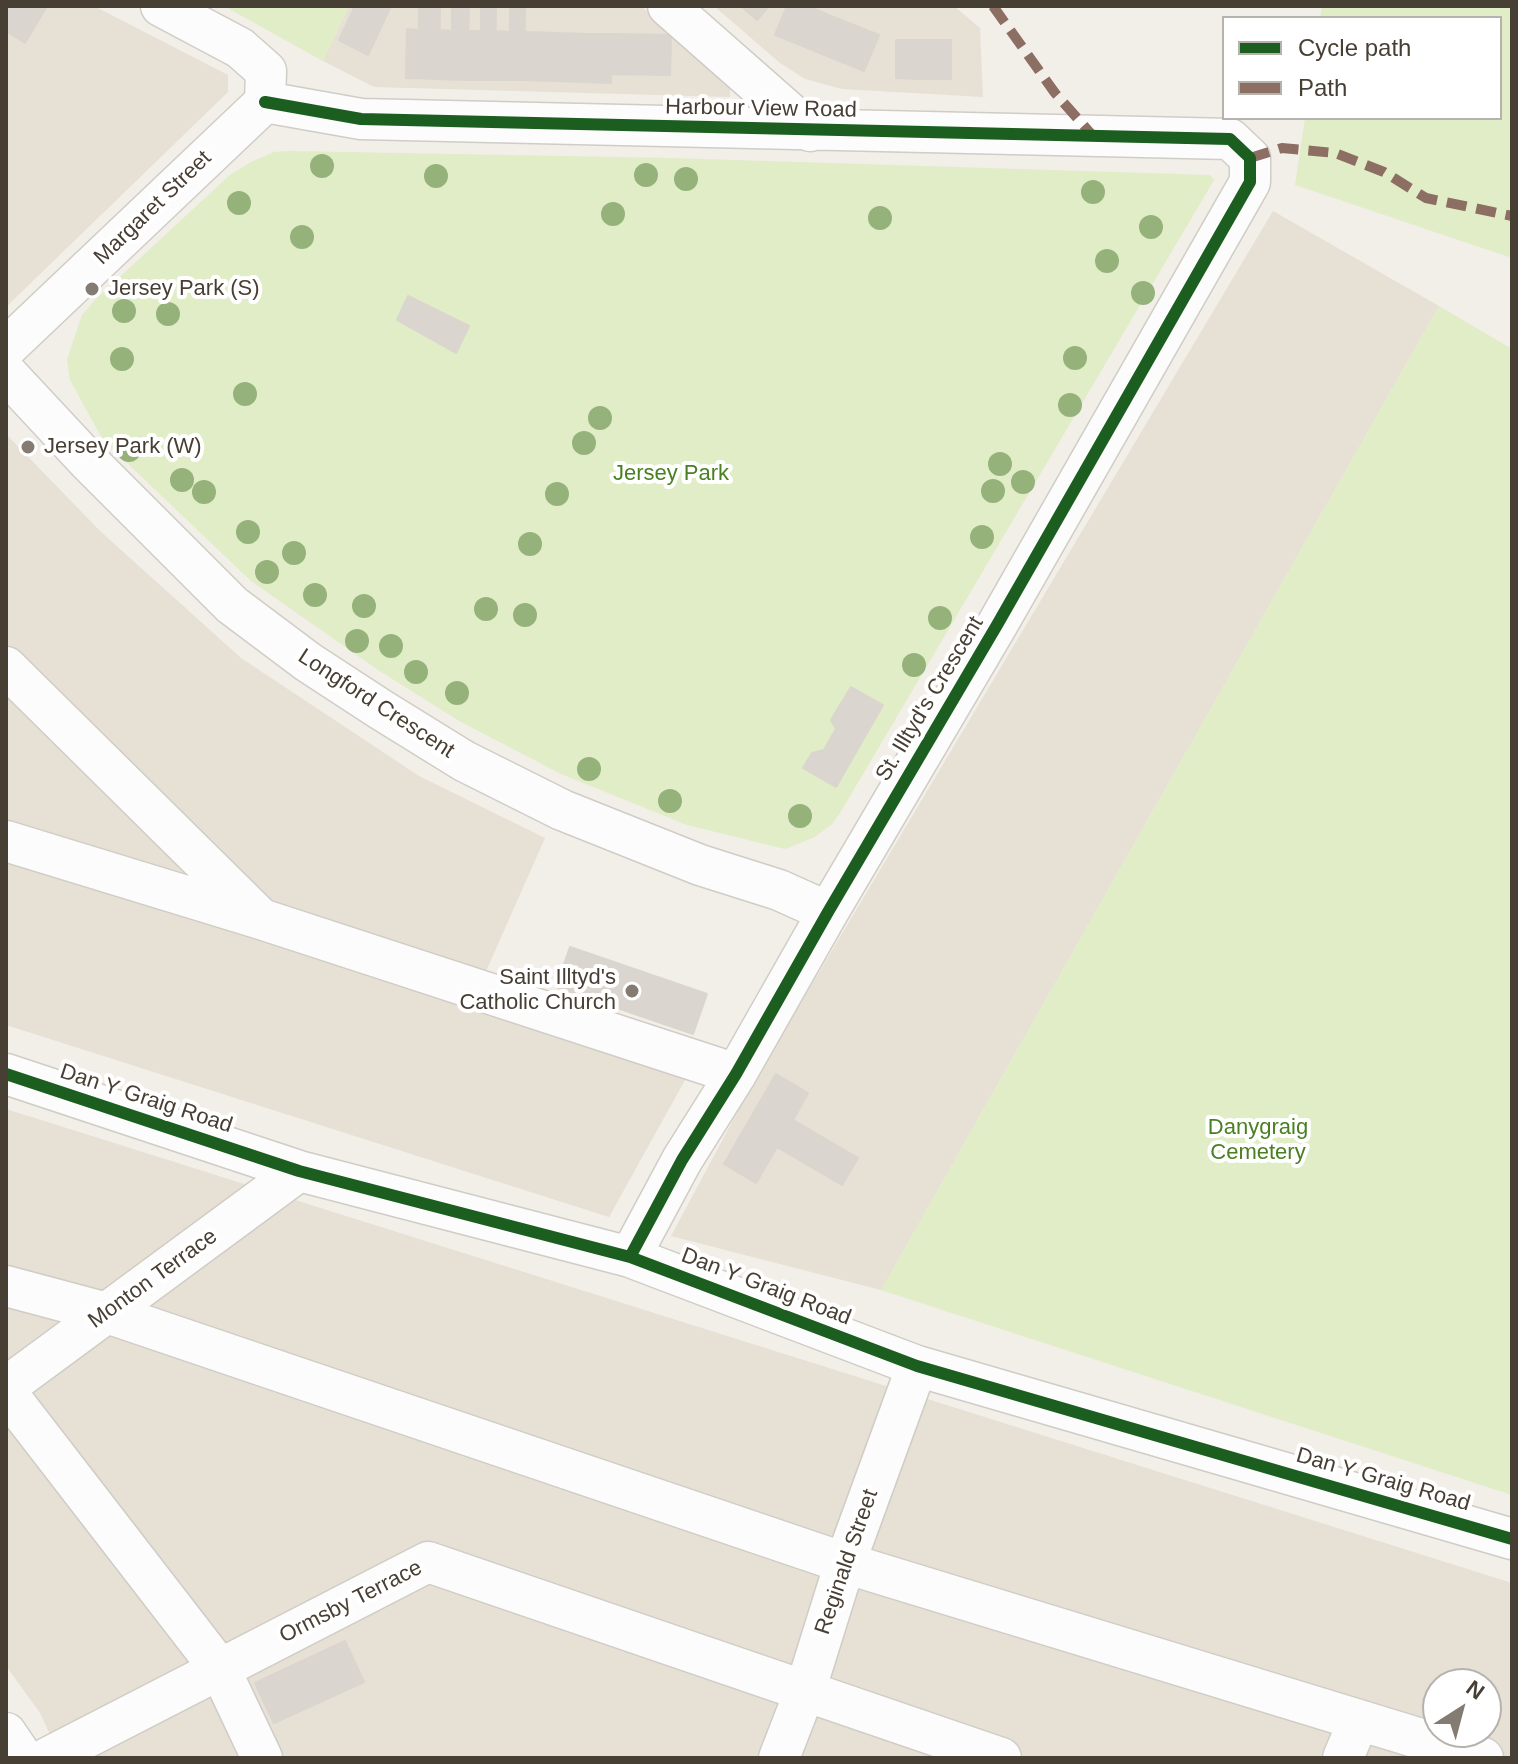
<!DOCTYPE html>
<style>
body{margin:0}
#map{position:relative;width:1518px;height:1764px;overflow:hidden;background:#f2eee8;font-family:Arial,sans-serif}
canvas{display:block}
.frame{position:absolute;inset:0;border:8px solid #483f34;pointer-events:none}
.legend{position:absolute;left:1222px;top:16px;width:280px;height:104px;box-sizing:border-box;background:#fff;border:2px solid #b6b2ae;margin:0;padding:10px 14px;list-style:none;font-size:24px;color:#483f34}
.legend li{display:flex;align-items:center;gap:16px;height:40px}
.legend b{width:40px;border:2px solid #b6b2ae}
.north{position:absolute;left:1422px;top:1668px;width:80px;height:80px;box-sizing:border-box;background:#fff;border:2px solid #b6b2ae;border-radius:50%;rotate:36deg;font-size:22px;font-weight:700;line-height:32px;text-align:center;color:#483f34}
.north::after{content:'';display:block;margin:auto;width:28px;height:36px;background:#847c73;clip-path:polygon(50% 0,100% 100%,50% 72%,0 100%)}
</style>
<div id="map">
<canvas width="1518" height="1764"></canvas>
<div class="frame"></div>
<ul class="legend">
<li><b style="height:10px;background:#1b5e20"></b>Cycle path</li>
<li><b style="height:10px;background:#8d6e63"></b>Path</li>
</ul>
<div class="north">N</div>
</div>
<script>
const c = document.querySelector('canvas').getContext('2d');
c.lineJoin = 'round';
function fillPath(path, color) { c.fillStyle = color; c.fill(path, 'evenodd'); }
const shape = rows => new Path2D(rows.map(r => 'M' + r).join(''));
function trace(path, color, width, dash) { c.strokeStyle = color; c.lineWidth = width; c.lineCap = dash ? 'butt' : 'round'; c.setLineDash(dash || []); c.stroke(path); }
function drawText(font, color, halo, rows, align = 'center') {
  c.font = font + ' Arial,sans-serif'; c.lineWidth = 8; c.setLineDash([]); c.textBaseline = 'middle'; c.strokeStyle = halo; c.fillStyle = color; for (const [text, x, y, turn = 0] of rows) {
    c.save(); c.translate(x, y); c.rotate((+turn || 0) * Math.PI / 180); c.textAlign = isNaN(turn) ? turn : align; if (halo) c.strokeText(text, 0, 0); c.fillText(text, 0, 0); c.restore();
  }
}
const residential = shape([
 [6,6,94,6,228,75,228,92,6,307],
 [349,6,641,6,726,82,730,86,730,97,374,87,323,61],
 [714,6,954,6,980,28,983,97,842,89,805,79,780,63],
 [1273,211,1439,306,881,1290,671,1236,753,1083],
 [6,434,100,531,241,658,419,776,545,838,471,1005,690,1071,609,1217,6,1025],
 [6,1109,1512,1583,1512,1758,61,1758,40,1713,6,1666],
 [1438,1684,1486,1684,1486,1732,1438,1732]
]);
const green = shape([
 [224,6,349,6,323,61],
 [1322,6,1512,6,1512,258,1295,185,1305,118,1500,118,1500,18,1320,18],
 [290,151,671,158,1210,175,1214,180,840,813,832,824,815,837,785,849,687,825,561,774,461,722,378,670,251,581,103,440,70,380,67,360,82,315,96,299,231,174,251,162,274,152],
 [1439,306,1512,349,1512,1495,881,1290]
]);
const building = shape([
 [7,6,47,6,25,43,6,31,7,6],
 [355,6,391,6,368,55,339,40,355,6],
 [419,6,440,6,439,79,406,78,407,29,419,30,419,6],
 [452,6,469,6,467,80,439,79,440,30,452,31,452,6],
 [481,6,496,6,495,80,467,80,468,31,481,31,481,6],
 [510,6,525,6,524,80,495,80,496,31,510,32,510,6],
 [741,6,769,6,757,20,741,6],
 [787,6,812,8,798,44,775,35,787,6],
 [812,8,831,16,817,52,798,44,812,8],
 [831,16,856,26,842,62,817,52,831,16],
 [856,26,879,35,864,71,842,62,856,26],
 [525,32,555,33,554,81,524,80,525,32],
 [555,33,586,34,585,82,554,81,555,33],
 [586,34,611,34,611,83,585,82,586,34],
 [611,34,671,35,670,75,611,74,611,34],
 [896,40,922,40,921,79,896,78,896,40],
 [922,40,951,40,951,79,921,79,922,40],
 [408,296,469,326,456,353,397,320,408,296],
 [851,687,883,705,836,787,803,768,812,753,824,750,836,729,831,720,851,687],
 [570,947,707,994,693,1034,556,987,570,947],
 [776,1074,808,1093,793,1120,858,1158,842,1185,777,1147,756,1183,724,1164,776,1074],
 [345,1641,364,1682,274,1723,255,1683,345,1641]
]);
const minor = shape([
 [161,6,240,48,266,71,265,102],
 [668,6,810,131],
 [265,102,361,119,1230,139,1250,158,1250,182,997,625,828,912,736,1074,682,1160,630,1257],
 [6,348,265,102],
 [6,373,89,462,232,605,308,662,380,709,464,761,562,810,700,865,779,890,828,912],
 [6,667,256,914],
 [6,841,261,919,736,1074],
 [6,1074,299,1171,630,1257,917,1366,1512,1539],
 [6,1286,107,1313,845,1563,1483,1758],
 [6,1387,299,1171],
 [6,1392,220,1669,262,1758],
 [6,1733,23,1758],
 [47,1758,428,1562,1001,1758],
 [779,1758,805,1691,845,1563,917,1366],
 [1343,1758,1359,1720]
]);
const quiet = shape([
 [993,6,1055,93,1093,136],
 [1250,158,1282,148,1335,153,1384,172,1426,198,1512,216]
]);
const cycleway = shape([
 [265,102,361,119,1230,139,1250,158,1250,182,997,625,828,912,736,1074,682,1160,630,1257],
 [6,1074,299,1171,630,1257,917,1366,1512,1539]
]);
const trees = [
 [322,166],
 [646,175],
 [436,176],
 [686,179],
 [1093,192],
 [239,203],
 [613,214],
 [880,218],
 [1151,227],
 [302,237],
 [1107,261],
 [1143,293],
 [124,311],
 [168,314],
 [1075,358],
 [122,359],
 [245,394],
 [1070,405],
 [600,418],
 [584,443],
 [129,450],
 [1000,464],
 [182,480],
 [1023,482],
 [993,491],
 [204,492],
 [557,494],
 [248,532],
 [982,537],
 [530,544],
 [294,553],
 [267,572],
 [315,595],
 [364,606],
 [486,609],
 [525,615],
 [940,618],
 [357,641],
 [391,646],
 [914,665],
 [416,672],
 [457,693],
 [589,769],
 [670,801],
 [800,816]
];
const markers = [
 [92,289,8,"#847c73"],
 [28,447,8,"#847c73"],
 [632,991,8,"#847c73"]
];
const streetNames = [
 ["Harbour View Road",761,109,1],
 ["Margaret Street",153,208,-44],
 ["St. Illtyd's Crescent",930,699,-59],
 ["Longford Crescent",376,704,33],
 ["Dan Y Graig Road",146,1099,18],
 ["Monton Terrace",153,1279,-36],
 ["Dan Y Graig Road",766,1287,21],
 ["Dan Y Graig Road",1383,1480,16],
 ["Reginald Street",847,1562,-71],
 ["Ormsby Terrace",351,1602,-27]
];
const poiNames = [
 ["Jersey Park (S)",108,289],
 ["Jersey Park (W)",44,447],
 ["Saint Illtyd's",616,978,"right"],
 ["Catholic Church",616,1003,"right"]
];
const parkNames = [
 ["Jersey Park",671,474],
 ["Danygraig",1258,1128],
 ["Cemetery",1258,1153]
];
fillPath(residential, '#e6e0d5');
fillPath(green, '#e0edc6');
fillPath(building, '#dad5cf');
trace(building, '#dad5ce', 2);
trace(minor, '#d0ccc6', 43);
trace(minor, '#fdfcfc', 40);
trace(quiet, '#8d6e63', 10, [20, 10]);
trace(cycleway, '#1b5e20', 12);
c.fillStyle = '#96b27b';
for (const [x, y] of trees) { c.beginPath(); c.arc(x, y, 12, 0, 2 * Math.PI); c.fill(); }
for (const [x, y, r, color] of markers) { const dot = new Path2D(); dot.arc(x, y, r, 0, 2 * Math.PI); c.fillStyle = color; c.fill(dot); trace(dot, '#fff', 3); }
drawText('22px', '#483f34', '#fff', streetNames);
drawText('22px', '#483f34', '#fff', poiNames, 'left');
drawText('22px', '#4a8021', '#fff', parkNames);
</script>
